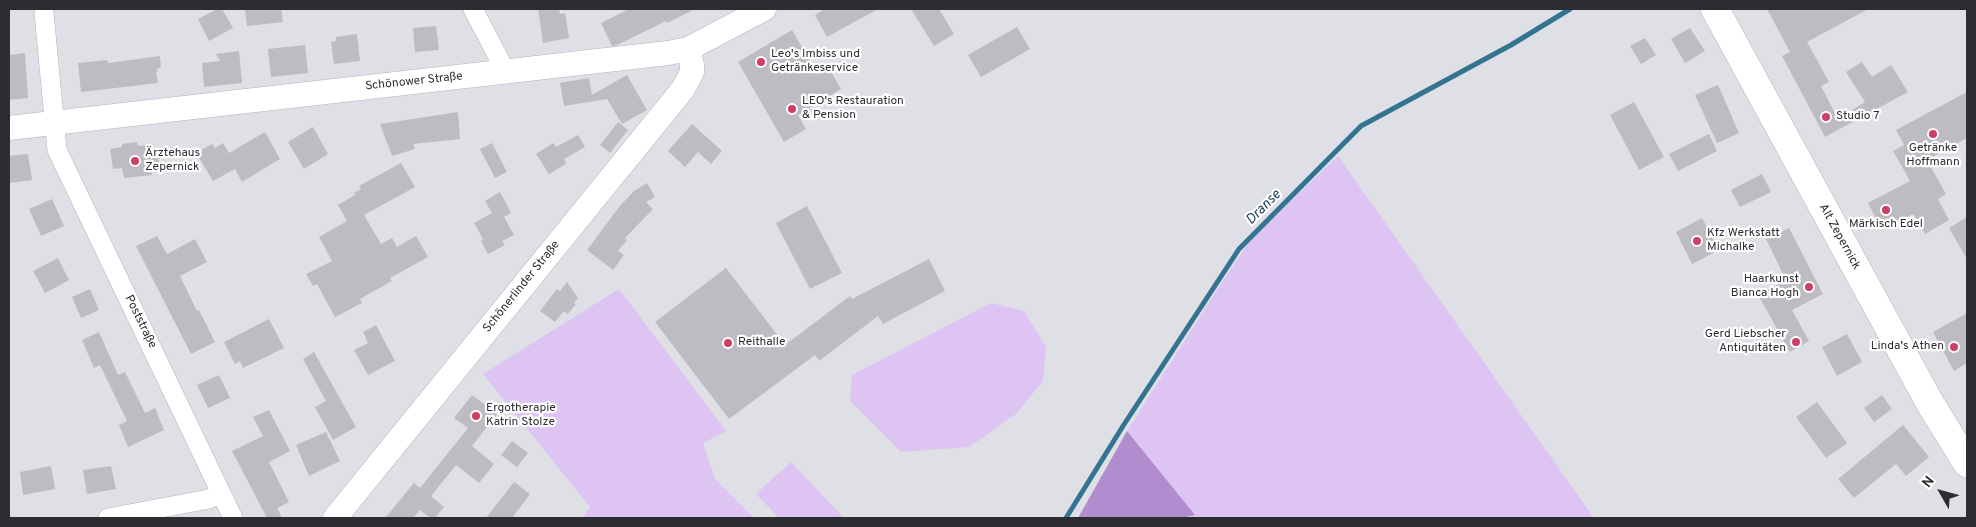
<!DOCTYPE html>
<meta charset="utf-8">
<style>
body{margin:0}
#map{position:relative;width:1976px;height:527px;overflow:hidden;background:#dee0e6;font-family:Overpass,sans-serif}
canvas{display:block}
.frame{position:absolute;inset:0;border:10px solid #2c2d30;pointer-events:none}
.north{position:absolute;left:1916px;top:467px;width:50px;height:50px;-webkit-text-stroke:4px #fff;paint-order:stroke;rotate:308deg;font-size:14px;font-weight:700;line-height:20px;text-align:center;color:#2c2d30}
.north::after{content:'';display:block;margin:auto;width:18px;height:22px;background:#2c2d30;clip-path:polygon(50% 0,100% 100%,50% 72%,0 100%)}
</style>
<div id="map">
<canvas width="1976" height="527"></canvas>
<div class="frame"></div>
<div class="north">N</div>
</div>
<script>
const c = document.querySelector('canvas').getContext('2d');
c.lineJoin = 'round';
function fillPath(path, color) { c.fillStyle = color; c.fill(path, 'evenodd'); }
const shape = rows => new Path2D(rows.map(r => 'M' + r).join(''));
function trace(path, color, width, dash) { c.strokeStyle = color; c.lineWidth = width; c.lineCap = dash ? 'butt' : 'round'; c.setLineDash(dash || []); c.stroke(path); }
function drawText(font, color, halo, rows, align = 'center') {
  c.font = font + ' Overpass,sans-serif'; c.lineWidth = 4.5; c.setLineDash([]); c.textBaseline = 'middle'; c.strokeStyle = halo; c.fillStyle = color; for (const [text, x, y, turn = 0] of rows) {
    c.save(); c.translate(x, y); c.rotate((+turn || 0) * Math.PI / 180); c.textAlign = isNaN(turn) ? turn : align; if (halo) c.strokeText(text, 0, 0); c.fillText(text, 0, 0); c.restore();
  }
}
const green = shape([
 [1338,156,1594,518,1185,518,1195,515,1127,431,1224,279,1252,238],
 [619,289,726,431,703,443,715,479,754,518,582,518,590,507,483,374],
 [991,303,1024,311,1046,347,1043,381,1016,414,969,447,901,452,850,401,852,375],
 [791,462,844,518,779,518,756,494]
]);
const forest = shape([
 [1127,431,1195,515,1182,518,1078,518]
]);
const stream = shape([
 [1066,518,1123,426,1239,249,1361,126,1511,45,1570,9]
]);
const building = shape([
 [217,9,222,9,233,28,209,41,198,19],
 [245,9,281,9,283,22,247,26],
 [538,9,559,9,560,14,565,13,569,38,543,43],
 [629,9,695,9,667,23,666,21,617,45,612,46,601,23],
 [825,9,878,9,827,37,815,15],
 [911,9,939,9,954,34,934,46],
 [1767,9,1868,9,1807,42,1829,82,1821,86,1838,119,1865,102,1846,72,1862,62,1872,77,1891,65,1908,92,1825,137,1782,56,1790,52],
 [436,26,439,50,415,52,413,28],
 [1017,27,1030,49,981,77,968,55],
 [1690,28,1705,51,1685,63,1671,39],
 [792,30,818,75,829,68,841,89,798,115,806,129,784,142,738,62],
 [357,34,360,61,334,64,331,42,336,41,336,37],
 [1645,38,1656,55,1641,64,1630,46],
 [305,45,308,73,271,77,268,49],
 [239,51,242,83,204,87,202,63,220,61,216,54],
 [25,53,28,98,9,100,9,55],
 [160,56,161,67,157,69,157,72,156,72,158,83,81,92,78,63,107,60,108,63],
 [627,75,647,110,622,124,607,99,564,106,560,83,589,78,592,95],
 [1718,85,1739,133,1717,143,1695,95],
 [1967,92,1967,138,1927,160,1946,194,1938,199,1949,220,1925,234,1913,214,1882,230,1868,203,1910,181,1893,151,1904,145,1896,130],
 [1634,102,1664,157,1639,170,1610,115],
 [458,112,460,139,413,144,415,149,392,156,380,124],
 [618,122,628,130,610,153,600,145],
 [692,124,722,151,711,164,698,152,685,167,668,151],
 [313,127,328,154,304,169,288,142],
 [265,132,280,159,242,182,235,169,213,181,196,153,212,144,215,148,223,143,229,153],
 [1709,134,1717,151,1678,171,1669,154],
 [578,135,585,147,564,159,566,164,549,174,536,154,553,143,556,147],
 [137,142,138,146,150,145,151,153,158,152,159,169,152,169,152,175,124,178,122,168,113,169,110,149,122,147,122,144],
 [492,143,507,172,495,178,480,149],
 [28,154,32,180,9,183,9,156],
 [401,163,415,187,364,215,381,244,392,238,397,247,416,236,428,257,390,278,392,281,360,299,362,303,335,317,317,284,313,286,306,274,332,261,319,237,347,221,338,205,355,195,354,193,361,189,359,186],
 [1762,174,1771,192,1740,207,1731,190],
 [647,183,655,197,646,202,653,209,625,238,627,240,618,251,624,255,613,270,587,250,619,207,634,191],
 [500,192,511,213,504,217,514,235,502,241,505,245,488,254,481,241,483,239,474,223,492,213,485,201],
 [52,199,64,226,41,236,29,209],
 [807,206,842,273,810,289,776,223],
 [1967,217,1967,259,1949,228],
 [1702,218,1719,250,1692,264,1676,232],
 [1789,228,1823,294,1792,310,1809,341,1790,352,1758,295,1786,280,1766,239],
 [157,236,167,254,195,239,207,262,180,276,197,311,199,310,215,342,191,354,136,246],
 [58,258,69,280,45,293,33,271],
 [929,259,945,291,883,324,878,316,819,361,815,355,729,419,655,322,726,268,785,345,850,296,852,299],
 [567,282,578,298,574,303,576,304,568,314,564,311,555,322,540,311,557,289,560,291],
 [90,289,99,310,81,318,72,297],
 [1967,313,1967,363,1954,371,1933,332],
 [269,319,284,348,243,368,240,361,235,364,224,342],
 [376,325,395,361,368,375,354,350,368,343,363,332],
 [99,332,118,375,125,372,145,413,155,408,164,430,128,447,119,425,127,421,100,365,94,368,82,340],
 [1847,334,1862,362,1837,376,1822,347],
 [314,352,356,427,333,440,315,407,326,401,303,359],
 [219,375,230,398,208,408,197,385],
 [472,395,497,414,472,446,494,464,479,483,456,465,431,496,444,507,435,518,430,518,420,510,413,518,385,518,414,483,420,488,468,428,454,418],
 [1882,395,1892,409,1874,422,1864,408],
 [1817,402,1847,443,1826,458,1796,417],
 [269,410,290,451,269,462,289,502,277,508,282,518,267,518,232,451,263,436,253,417],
 [1903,425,1929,457,1906,476,1896,464,1854,498,1838,479],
 [326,432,340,461,309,476,296,445],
 [512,441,528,453,517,467,501,455],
 [51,466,55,489,23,495,20,472],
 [111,466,116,489,87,494,83,470],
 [514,482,530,494,512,518,486,518]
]);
const minor = shape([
 [473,9,506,72],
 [44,13,57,150,233,518],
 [108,518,209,499,221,493]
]);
const tertiary = shape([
 [9,128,668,53,688,49,764,9],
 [335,518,683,89,692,72,692,65,688,49]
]);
const secondary = shape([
 [1715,9,1931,405,1967,463]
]);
const markers = [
 [761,62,5,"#ce3f68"],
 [792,109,5,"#ce3f68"],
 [1826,117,5,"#ce3f68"],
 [1933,134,5,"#ce3f68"],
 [135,161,5,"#ce3f68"],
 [1886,210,5,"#ce3f68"],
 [1697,241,5,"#ce3f68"],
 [1809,287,5,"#ce3f68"],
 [1796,342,5,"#ce3f68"],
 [728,343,5,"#ce3f68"],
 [1954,347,5,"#ce3f68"],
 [476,416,5,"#ce3f68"]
];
const poiNames = [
 ["Leo's Imbiss und",771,55],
 ["Getränkeservice",771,69],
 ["LEO's Restauration",802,102],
 ["& Pension",802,116],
 ["Studio 7",1836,117],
 ["Getränke",1933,149,"center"],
 ["Hoffmann",1933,163,"center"],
 ["Ärztehaus",145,154],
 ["Zepernick",145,168],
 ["Märkisch Edel",1886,225,"center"],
 ["Kfz Werkstatt",1707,234],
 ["Michalke",1707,248],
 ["Haarkunst",1799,280,"right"],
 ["Bianca Hogh",1799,294,"right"],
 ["Gerd Liebscher",1786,335,"right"],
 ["Antiquitäten",1786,349,"right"],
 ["Reithalle",738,343],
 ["Linda's Athen",1944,347,"right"],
 ["Ergotherapie",486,409],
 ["Katrin Stolze",486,423]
];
const streetNames = [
 ["Schönower Straße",414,82,-6],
 ["Alt Zepernick",1839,237,61],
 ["Schönerlinder Straße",522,287,-51],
 ["Poststraße",140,322,64]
];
const waterNames = [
 ["Dranse",1264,208,-45]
];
fillPath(green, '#ddc4f2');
fillPath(forest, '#b18dcf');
trace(stream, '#347491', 5);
fillPath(building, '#bdbcc3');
trace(minor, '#b1b3b9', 20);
trace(tertiary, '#b1b3b9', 25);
trace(secondary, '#b1b3b9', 29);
trace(minor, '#fff', 19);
trace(tertiary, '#fff', 24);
trace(secondary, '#fff', 28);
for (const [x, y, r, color] of markers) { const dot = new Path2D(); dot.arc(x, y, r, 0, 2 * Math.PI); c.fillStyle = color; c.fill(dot); trace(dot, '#fff', 2); }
drawText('12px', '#2c2d30', '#fff', poiNames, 'left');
drawText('12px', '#2c2d30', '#fff', streetNames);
drawText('italic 14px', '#1b4153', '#fff', waterNames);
</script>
